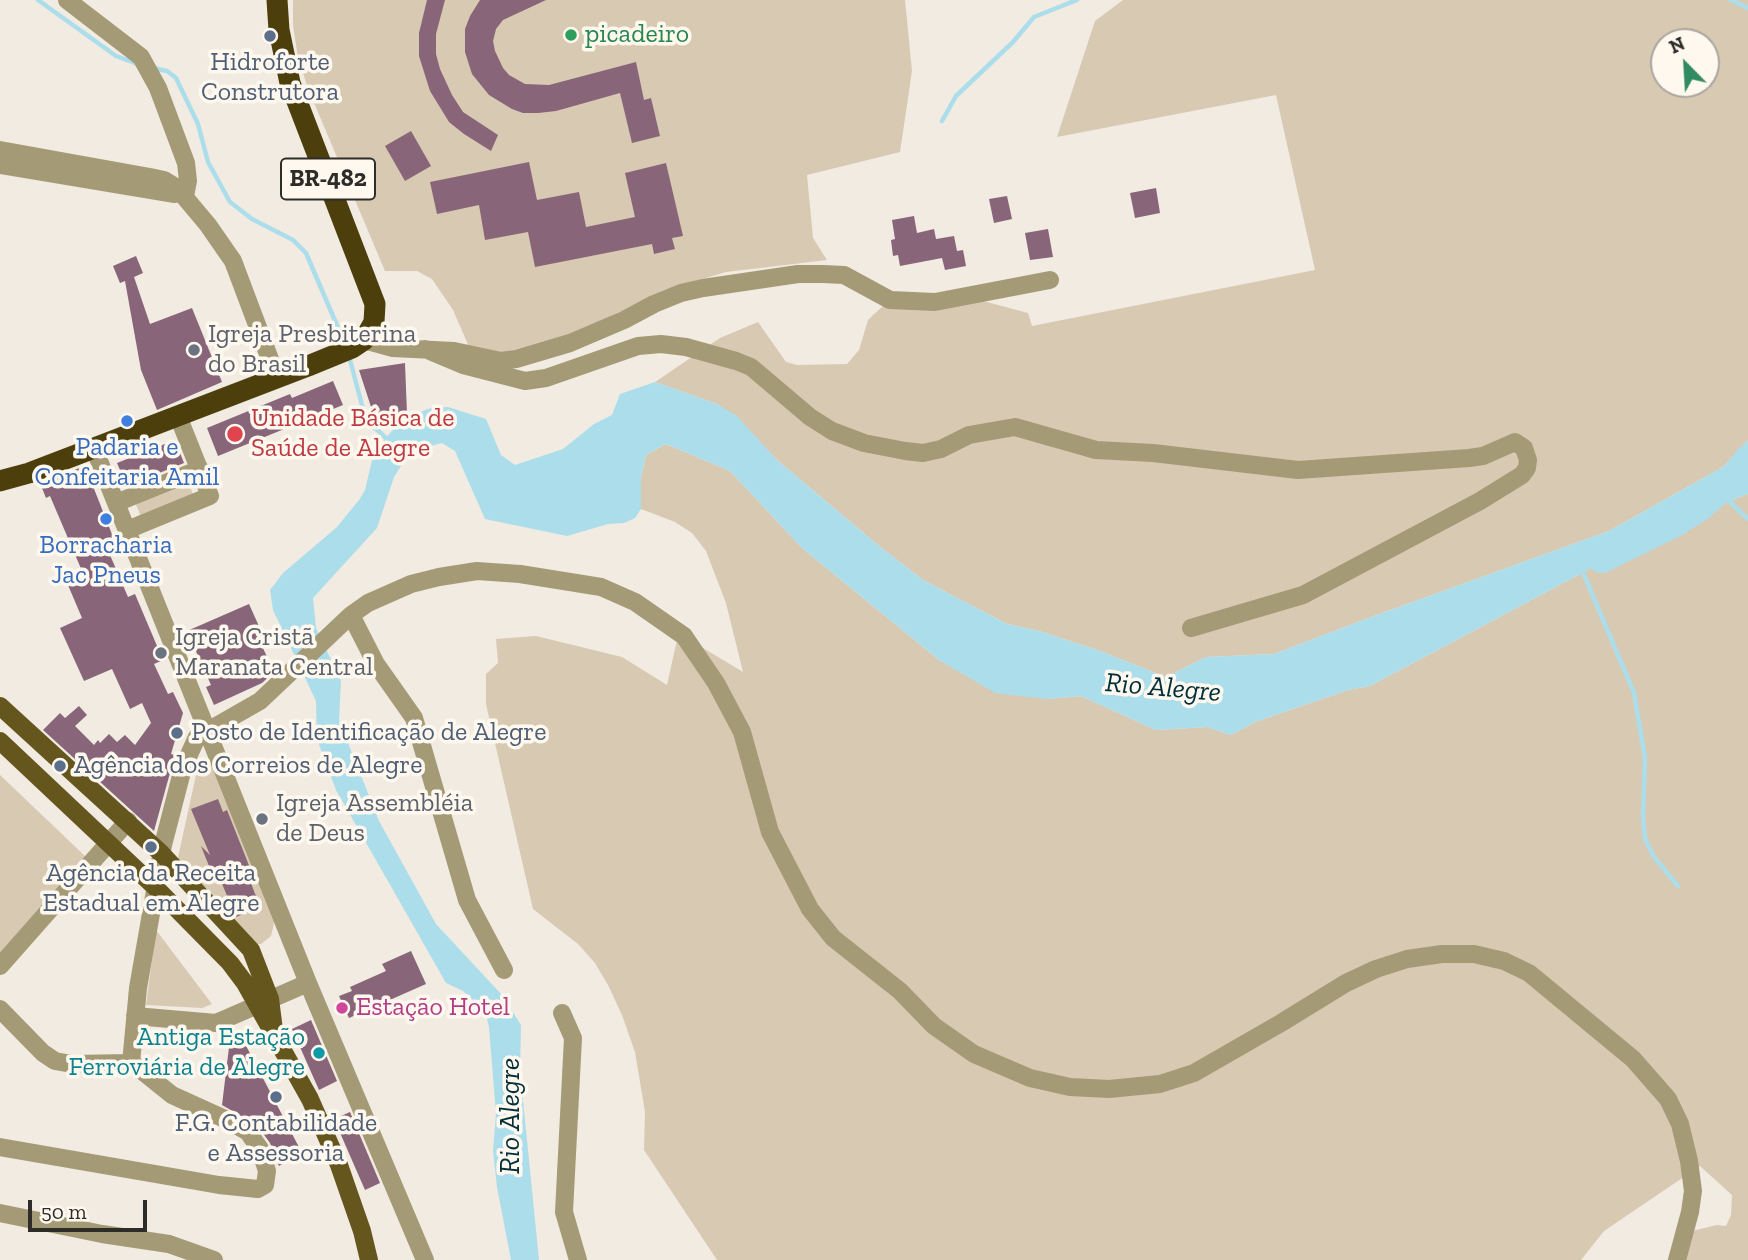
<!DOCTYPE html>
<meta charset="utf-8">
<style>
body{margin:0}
#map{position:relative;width:1748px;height:1260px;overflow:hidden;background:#f1ebe2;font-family:"Zilla Slab",serif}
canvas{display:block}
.north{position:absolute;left:1650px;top:28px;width:70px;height:70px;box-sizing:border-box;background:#fef8ef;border:2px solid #aba69f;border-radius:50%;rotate:336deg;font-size:19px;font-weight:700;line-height:28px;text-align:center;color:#2e2c28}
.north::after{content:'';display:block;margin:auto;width:24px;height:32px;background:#308b62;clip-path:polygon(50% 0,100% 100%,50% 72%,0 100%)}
.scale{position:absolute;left:28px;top:1200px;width:119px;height:32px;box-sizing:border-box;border:4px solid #2e2c28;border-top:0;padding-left:9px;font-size:21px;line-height:24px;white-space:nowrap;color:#2e2c28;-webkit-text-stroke:5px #fef8ef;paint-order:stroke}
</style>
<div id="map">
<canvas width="1748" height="1260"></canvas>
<div class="north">N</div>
<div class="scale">50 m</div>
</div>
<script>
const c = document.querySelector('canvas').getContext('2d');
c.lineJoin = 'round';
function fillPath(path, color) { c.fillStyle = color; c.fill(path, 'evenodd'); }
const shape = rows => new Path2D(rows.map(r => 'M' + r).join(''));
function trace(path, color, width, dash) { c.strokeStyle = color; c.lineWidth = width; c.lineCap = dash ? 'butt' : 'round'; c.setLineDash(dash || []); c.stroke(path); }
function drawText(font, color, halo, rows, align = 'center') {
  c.font = font + ' "Zilla Slab",serif'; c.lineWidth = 7; c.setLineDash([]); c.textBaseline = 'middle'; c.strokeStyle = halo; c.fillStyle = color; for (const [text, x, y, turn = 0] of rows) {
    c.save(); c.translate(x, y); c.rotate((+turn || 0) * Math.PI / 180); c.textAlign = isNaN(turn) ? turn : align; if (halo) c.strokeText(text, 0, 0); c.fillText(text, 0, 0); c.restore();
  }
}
const green = shape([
 [293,0,905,0,912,71,900,152,807,175,813,238,827,260,726,272,665,290,605,319,566,335,503,353,470,349,453,310,432,279,417,271,385,271,309,91,298,58,293,25],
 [1123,0,1748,0,1748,440,1723,467,1609,531,1374,616,1274,654,1206,657,1166,677,1100,651,1039,631,1007,624,923,580,879,546,777,460,717,404,655,382,720,338,758,322,786,362,797,365,847,364,859,350,868,320,885,304,957,294,1028,313,1032,326,1315,270,1276,95,1057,137,1095,21],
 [1664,42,1706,42,1706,84,1664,84],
 [666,444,730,471,802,548,939,660,1047,699,1081,696,1156,730,1207,727,1231,735,1255,722,1348,690,1370,686,1627,549,1652,531,1748,494,1748,1260,1675,1260,1692,1231,1717,1225,1726,1226,1731,1215,1732,1195,1700,1166,1604,1231,1581,1260,717,1260,644,1150,645,1112,635,1052,622,1015,608,985,595,963,578,944,533,909,486,704,486,674,498,663,496,639,536,636,622,657,667,685,677,640,703,648,743,672,726,603,706,551,692,533,675,522,641,509,641,477,646,455],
 [188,481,194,497,141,517,135,502],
 [207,760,213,762,275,919,271,936,261,944,257,944,177,862,198,766],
 [0,775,86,857,0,955],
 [156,930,212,1004,202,1008,146,1005]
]);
const water = shape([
 [655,382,717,404,737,416,777,460,879,546,923,580,1007,624,1039,631,1100,651,1166,677,1206,657,1274,654,1374,616,1609,531,1723,467,1748,440,1748,494,1652,531,1627,549,1370,686,1348,690,1255,722,1231,735,1207,727,1156,730,1081,696,1047,699,995,693,939,660,802,548,730,471,666,444,646,455,641,477,641,509,635,518,624,523,608,524,567,536,485,519,455,451,442,443,422,448,406,458,394,477,377,528,313,598,316,628,341,681,339,720,379,821,436,924,502,995,521,1025,520,1070,539,1260,511,1260,497,1187,493,1151,496,1114,489,1027,485,1011,463,991,446,983,336,790,317,739,316,701,273,610,270,590,283,573,337,527,359,500,365,490,374,452,392,431,412,415,431,408,448,407,486,419,501,455,515,465,563,449,594,424,612,415,620,394]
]);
const stream = shape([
 [38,0,116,56,140,65],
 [1731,0,1748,8],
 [152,68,167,71,176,78,198,124,208,162,230,202,252,219,293,240,306,253,345,344],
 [942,121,956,96,1013,42,1034,17,1077,0],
 [349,356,364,413,374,427,388,440],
 [1726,498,1748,519],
 [1582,570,1634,693,1645,758,1643,817,1645,839,1654,857,1678,886]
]);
const river = shape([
 [1602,559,1675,523,1699,508,1735,476,1748,459]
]);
const building = shape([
 [427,0,445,0,436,34,436,54,440,69,452,95,463,112,498,135,491,151,464,134,449,122,430,91,419,56,419,33],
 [480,0,546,0,503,20,496,29,493,41,495,51,503,68,509,75,525,84,549,85,636,62,644,100,651,98,660,136,632,143,620,93,556,111,538,113,523,113,512,109,489,95,472,74,465,52,465,29,470,16],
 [411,131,431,166,405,181,385,146],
 [529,162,537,200,579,192,586,227,635,217,625,173,666,163,683,236,672,238,675,249,654,254,652,244,535,267,528,232,485,240,479,205,437,214,430,182],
 [1156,188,1160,213,1135,218,1130,193],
 [1007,196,1012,219,994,223,989,199],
 [914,216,917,233,934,229,936,239,954,236,957,251,963,250,966,266,945,270,942,258,900,266,898,255,893,256,891,240,895,239,892,220],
 [1048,229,1053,257,1030,260,1025,233],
 [136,256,143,273,134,277,150,324,192,308,222,382,157,410,141,370,125,281,120,283,113,266],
 [405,363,407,414,395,427,373,413,359,370],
 [333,381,343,405,218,456,207,428,290,394,292,398],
 [175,440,184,463,127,486,117,463],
 [85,466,119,552,110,555,128,597,135,594,163,660,154,664,168,694,173,692,183,713,171,754,175,755,173,762,154,831,43,730,60,713,65,718,79,706,87,715,75,726,94,745,98,740,100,743,109,734,117,742,125,735,135,745,151,723,142,703,130,709,112,669,84,681,60,628,82,618,65,578,82,571,50,496,46,498,40,483],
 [249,604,267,644,262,646,274,672,262,683,214,705,206,687,211,685,187,631],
 [218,799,223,812,227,810,250,868,246,870,260,907,236,917,220,879,215,881,201,846,210,855,191,809],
 [411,951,426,984,349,1018,339,996,352,991,350,987,386,971,382,964],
 [311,1020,337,1081,319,1090,292,1029],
 [242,1038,302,1153,279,1166,270,1143,257,1125,222,1105,230,1039],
 [350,1112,380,1183,365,1190,334,1119]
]);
const minor = shape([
 [67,0,141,57,158,88,186,163,188,181,185,196],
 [0,150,150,177,164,180,177,188,208,225,233,261,277,378],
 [0,165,175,194],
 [364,340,393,348,454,351,501,361,516,359,570,343,624,320,654,304,681,293,703,288,798,274,823,274,844,275,890,300,935,302,1050,280],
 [425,349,463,365,525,381,546,378,638,346,661,344,686,347,736,361,751,367,810,417,832,431,864,443,905,451,923,453,941,449,969,435,1015,427,1096,450,1153,453,1298,470,1469,458,1483,456,1515,442,1524,448,1528,460,1527,468,1522,475,1480,501,1303,595,1191,628],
 [94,448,308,983,425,1260],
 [116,503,200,469],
 [127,530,210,496,178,416],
 [351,615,376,664,414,718,467,900,504,970],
 [0,966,128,821],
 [0,1009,43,1053,55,1061,72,1064,131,1063,138,988,163,845,183,768,197,737,260,701,351,615,368,603,411,584,439,577,477,571,520,574,601,587,635,602,684,636,716,683,742,732,770,832,810,909,833,938,900,991,934,1026,974,1054,1030,1078,1070,1087,1109,1089,1160,1084,1194,1073,1281,1023,1346,983,1376,969,1407,959,1442,954,1474,954,1504,961,1529,973,1633,1059,1668,1099,1680,1124,1689,1161,1693,1191,1690,1212,1677,1260],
 [562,1013,573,1038,564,1212,578,1260],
 [135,1016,216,1023,308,983],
 [0,1147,219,1185,258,1189,265,1185,267,1171,260,1149,248,1132,227,1120,172,1095,131,1062],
 [0,1213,102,1234,169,1244,214,1260]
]);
const major = shape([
 [0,706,162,854,251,950,270,999,274,1030],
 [0,741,156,888,230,963,245,983,310,1099,339,1165,362,1231,369,1260]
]);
const highway = shape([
 [0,481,29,473,308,366,352,348,364,340,374,322,375,304,290,83,279,30,277,0]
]);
const markers = [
 [571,35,7,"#2e9e5b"],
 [270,36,7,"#5c6f8a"],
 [194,350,7,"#6b7280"],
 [127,421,7,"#3f7fe0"],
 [235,434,9,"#e0444e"],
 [106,519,7,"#3f7fe0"],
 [161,653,7,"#6b7280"],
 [177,733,7,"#5c6f8a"],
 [60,766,7,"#5c6f8a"],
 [262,819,7,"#6b7280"],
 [151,847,7,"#5c6f8a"],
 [342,1008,7,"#d1479c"],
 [319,1053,7,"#0f9aa8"],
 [276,1097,7,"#5c6f8a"]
];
const shields = [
 [328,179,94]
];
const shieldNames = [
 ["BR-482",328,179]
];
const leisureNames = [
 ["picadeiro",585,35]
];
const serviceNames = [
 ["Hidroforte",270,63],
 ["Construtora",270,93],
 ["Posto de Identificação de Alegre",191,733,"left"],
 ["Agência dos Correios de Alegre",74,766,"left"],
 ["Agência da Receita",151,874],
 ["Estadual em Alegre",151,904],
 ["F.G. Contabilidade",276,1124],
 ["e Assessoria",276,1154]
];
const worshipNames = [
 ["Igreja Presbiterina",208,335],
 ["do Brasil",208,365],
 ["Igreja Cristã",175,638],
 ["Maranata Central",175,668],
 ["Igreja Assembléia",276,804],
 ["de Deus",276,834]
];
const healthNames = [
 ["Unidade Básica de",251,419],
 ["Saúde de Alegre",251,449]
];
const shopNames = [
 ["Padaria e",127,448],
 ["Confeitaria Amil",127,478],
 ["Borracharia",106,546],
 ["Jac Pneus",106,576]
];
const hotelNames = [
 ["Estação Hotel",356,1008]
];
const cultureNames = [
 ["Antiga Estação",305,1038],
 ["Ferroviária de Alegre",305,1068]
];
const waterNames = [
 ["Rio Alegre",1163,688,5],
 ["Rio Alegre",511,1116,-90]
];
fillPath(green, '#d8c9b3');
fillPath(water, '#acddea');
trace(stream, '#acddea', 4.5);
trace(river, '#acddea', 28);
fillPath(building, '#886579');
trace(minor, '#a49a76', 18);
trace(major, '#65561d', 18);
trace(highway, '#4c3f0c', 21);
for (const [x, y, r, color] of markers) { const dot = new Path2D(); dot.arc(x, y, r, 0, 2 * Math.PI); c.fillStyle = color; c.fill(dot); trace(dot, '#fef8ef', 2.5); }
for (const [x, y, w] of shields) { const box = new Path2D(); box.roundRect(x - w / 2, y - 20.5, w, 41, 5); c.fillStyle = '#fef8ef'; c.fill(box); trace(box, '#2e2c28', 2); }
drawText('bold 24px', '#2e2c28', null, shieldNames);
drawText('26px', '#27864d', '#fef8ef', leisureNames, 'left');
drawText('26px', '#4e5e75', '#fef8ef', serviceNames);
drawText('26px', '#5b616d', '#fef8ef', worshipNames, 'left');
drawText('26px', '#be3a42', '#fef8ef', healthNames, 'left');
drawText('26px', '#366cbe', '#fef8ef', shopNames);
drawText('26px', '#b23c85', '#fef8ef', hotelNames, 'left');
drawText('26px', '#0d838f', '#fef8ef', cultureNames, 'right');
drawText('italic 28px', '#002f39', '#fef8ef', waterNames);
</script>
